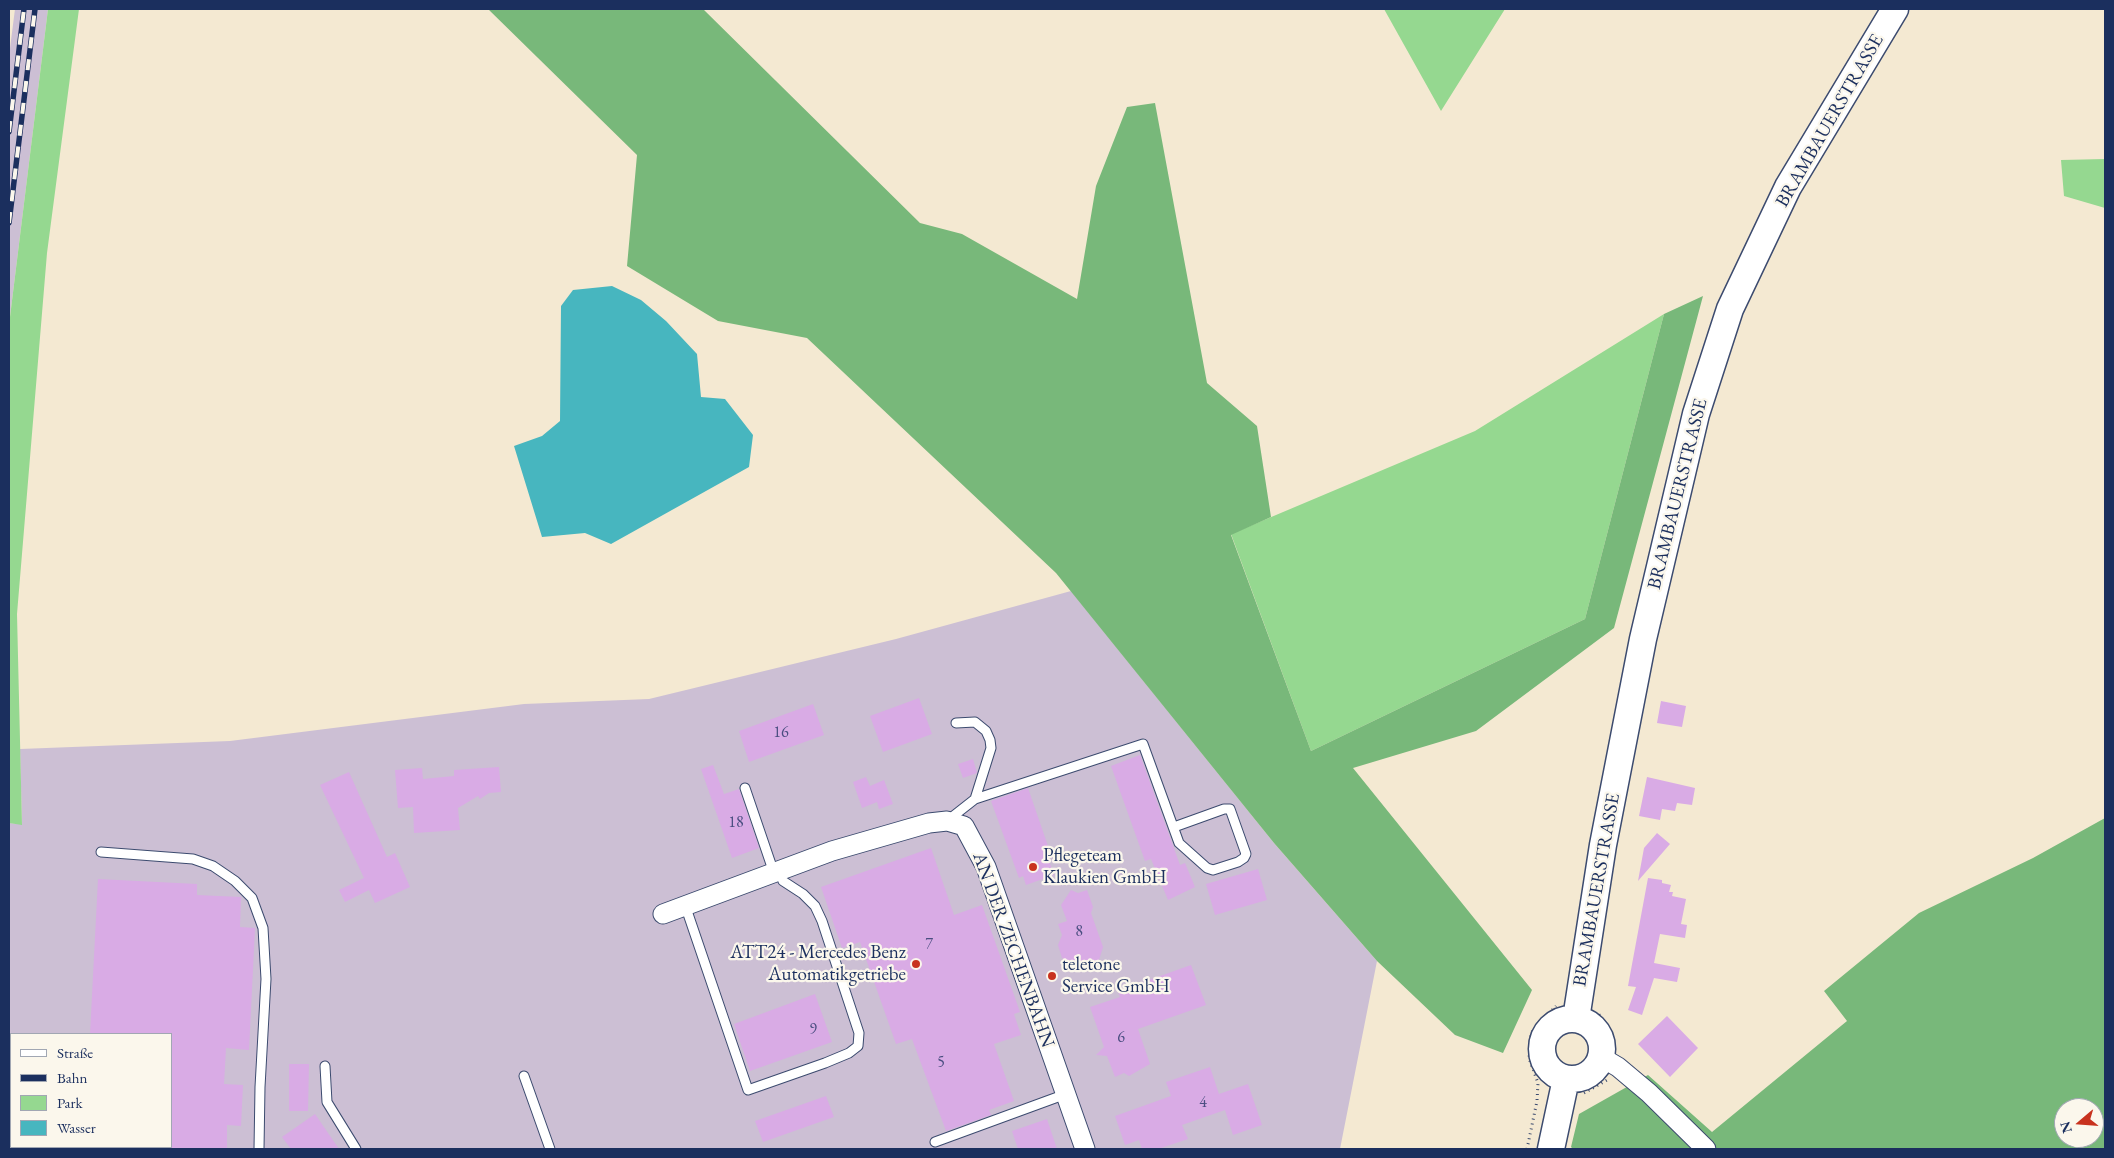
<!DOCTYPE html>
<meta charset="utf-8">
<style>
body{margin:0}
#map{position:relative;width:2114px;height:1158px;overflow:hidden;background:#f4e9d2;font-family:"EB Garamond",serif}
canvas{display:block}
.frame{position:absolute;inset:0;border:10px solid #1b2f5e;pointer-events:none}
.legend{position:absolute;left:10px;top:1033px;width:162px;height:115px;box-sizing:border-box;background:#fbf7ec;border:1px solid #a1a7b3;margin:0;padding:6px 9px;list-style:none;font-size:15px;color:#1b2f5e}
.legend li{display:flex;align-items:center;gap:10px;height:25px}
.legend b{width:25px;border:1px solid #a1a7b3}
.north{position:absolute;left:2054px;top:1098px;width:50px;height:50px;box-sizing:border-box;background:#fbf7ec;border:1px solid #a1a7b3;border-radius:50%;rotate:252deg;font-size:14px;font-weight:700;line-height:20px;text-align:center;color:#1b2f5e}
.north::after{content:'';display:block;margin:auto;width:18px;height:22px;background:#c8321e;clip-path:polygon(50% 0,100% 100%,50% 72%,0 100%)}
</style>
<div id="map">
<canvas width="2114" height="1158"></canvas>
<div class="frame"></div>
<ul class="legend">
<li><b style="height:6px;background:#fff"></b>Straße</li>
<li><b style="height:6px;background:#1b2f5e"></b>Bahn</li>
<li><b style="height:14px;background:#95d890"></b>Park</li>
<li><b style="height:14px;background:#47b6bf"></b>Wasser</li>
</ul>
<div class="north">N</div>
</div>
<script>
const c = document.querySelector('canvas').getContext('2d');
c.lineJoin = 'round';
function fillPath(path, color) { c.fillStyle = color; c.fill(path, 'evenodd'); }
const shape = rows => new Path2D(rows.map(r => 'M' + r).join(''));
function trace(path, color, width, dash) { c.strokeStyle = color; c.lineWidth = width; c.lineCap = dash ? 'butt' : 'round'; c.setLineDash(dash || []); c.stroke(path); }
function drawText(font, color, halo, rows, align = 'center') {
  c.font = font + ' "EB Garamond",serif'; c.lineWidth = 4.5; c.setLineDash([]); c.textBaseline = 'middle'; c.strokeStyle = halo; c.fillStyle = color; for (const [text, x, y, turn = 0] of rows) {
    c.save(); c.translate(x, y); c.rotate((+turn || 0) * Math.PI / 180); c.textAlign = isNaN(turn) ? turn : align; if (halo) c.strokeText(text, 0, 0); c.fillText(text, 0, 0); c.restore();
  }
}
const industrial = shape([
 [15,9,48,9,9,325,9,56],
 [1071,591,1274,843,1377,961,1340,1149,9,1149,9,823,22,824,20,749,230,741,524,704,649,699,896,639],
 [11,1034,171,1034,171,1147,11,1147]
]);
const green = shape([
 [48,9,79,9,47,253,17,614,22,825,9,823,9,325],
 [1384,9,1505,9,1441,111],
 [2105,159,2105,208,2064,196,2061,160],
 [1664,314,1585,619,1311,751,1231,534,1475,431]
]);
const forest = shape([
 [488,9,703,9,920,223,962,234,1077,299,1096,186,1127,107,1155,103,1207,383,1257,426,1271,517,1231,535,1311,751,1585,619,1664,314,1703,296,1614,628,1476,731,1353,768,1532,990,1503,1053,1455,1035,1377,961,1274,843,1056,573,807,338,718,321,627,266,637,155],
 [2105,818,2105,1149,1573,1149,1571,1147,1579,1114,1648,1075,1712,1132,1847,1021,1824,991,1919,913,2033,858],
 [2064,1108,2094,1108,2094,1138,2064,1138]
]);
const water = shape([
 [612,286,641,300,666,321,697,354,701,397,725,399,753,435,749,467,611,544,585,533,542,537,514,446,542,436,560,421,561,306,573,290]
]);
const building = shape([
 [919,698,932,734,883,752,870,716],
 [1661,701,1686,706,1682,727,1657,723],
 [813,704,824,735,749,762,739,731],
 [1140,755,1180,865,1185,863,1195,887,1168,900,1151,859,1145,861,1111,766],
 [973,759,977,773,963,778,958,764],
 [713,765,724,794,739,789,759,848,732,858,701,769],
 [499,767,501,792,489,793,480,799,478,796,458,808,460,830,414,833,413,807,398,808,395,770,422,768,423,779,454,776,454,770],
 [349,772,387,857,395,853,410,887,375,903,369,890,345,902,339,890,364,878,320,785],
 [866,777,870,786,884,780,893,804,879,809,877,802,862,808,853,782],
 [1647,777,1695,788,1692,805,1677,803,1675,811,1662,809,1660,820,1639,816],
 [1028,788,1048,846,1044,847,1054,875,1026,885,1023,876,1019,878,991,801],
 [1657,833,1670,844,1638,881,1644,848],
 [931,848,954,915,982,905,1020,1012,1014,1014,1021,1035,994,1044,1014,1101,989,1110,991,1115,946,1131,912,1039,896,1044,860,942,842,948,821,887],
 [1258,869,1267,900,1215,915,1206,884],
 [1648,878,1662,880,1662,883,1671,885,1669,892,1673,892,1672,896,1686,899,1681,924,1687,925,1685,938,1660,934,1654,963,1680,968,1677,982,1654,978,1642,1015,1628,1010,1636,987,1628,986],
 [98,879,197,884,197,895,241,897,240,927,255,928,249,1050,226,1048,224,1084,243,1085,241,1126,227,1125,227,1149,171,1149,171,1034,90,1034],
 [1071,890,1078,893,1087,890,1093,907,1091,913,1103,947,1099,960,1075,968,1069,965,1067,960,1062,958,1058,945,1062,935,1058,924,1067,921,1061,905],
 [1191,965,1206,1005,1138,1029,1150,1064,1129,1076,1124,1073,1115,1077,1107,1056,1096,1055,1104,1047,1090,1007,1120,997,1118,991],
 [815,994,832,1042,750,1071,734,1024],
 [1667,1016,1698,1048,1670,1077,1638,1044],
 [289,1064,309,1064,308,1111,289,1111],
 [1210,1067,1219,1094,1248,1084,1262,1125,1233,1135,1225,1110,1182,1125,1188,1139,1158,1149,1142,1149,1139,1140,1125,1145,1115,1116,1171,1096,1166,1082],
 [826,1096,834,1117,763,1142,755,1121],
 [315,1114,339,1149,291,1149,282,1137],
 [1047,1119,1057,1149,1018,1149,1012,1131]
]);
const path = shape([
 [1599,1014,1601,1023,1615,1046],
 [1584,1093,1609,1079],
 [1527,1149,1537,1101,1538,1083,1529,1058,1531,1033,1556,1006]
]);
const service = shape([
 [956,723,975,722,986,731,990,740,991,748,975,799],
 [745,788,774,873],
 [947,821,975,799,1143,744,1179,843,1207,868,1213,870,1238,862,1244,858,1246,854,1230,809,1224,809,1174,827],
 [101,852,193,859,213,866,235,881,252,898,263,928,266,979,260,1087,259,1149],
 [685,905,748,1090,825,1063,849,1053,858,1046,859,1033,822,921,815,906,803,894,783,881,779,871],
 [325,1066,327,1102,356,1149],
 [524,1076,550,1149],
 [935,1142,1066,1094]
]);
const minor = shape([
 [663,914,832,851,929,823,947,821,964,826,986,867,1085,1149],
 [1601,1057,1618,1067,1649,1093,1706,1149]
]);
const secondary = shape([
 '1542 1049a30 30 0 1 1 60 0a30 30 0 1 1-60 0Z',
 [1576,1019,1603,845,1643,639,1696,414,1730,309,1788,187,1895,9],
 [1551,1149,1566,1079]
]);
const rail = shape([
 [9,132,24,9],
 [9,223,35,9]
]);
const markers = [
 [1033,867,5,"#c8321e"],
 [916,964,5,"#c8321e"],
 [1052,976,5,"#c8321e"]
];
const numberNames = [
 ["16",781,733],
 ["18",736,823],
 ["8",1079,932],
 ["7",929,945],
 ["9",813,1030],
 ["6",1121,1038],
 ["5",941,1063],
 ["4",1203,1103]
];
const streetNames = [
 ["BRAMBAUERSTRASSE",1830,121,-60],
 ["BRAMBAUERSTRASSE",1678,494,-76],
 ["BRAMBAUERSTRASSE",1597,890,-80],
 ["AN DER ZECHENBAHN",1013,950,70]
];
const poiNames = [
 ["Pflegeteam",1043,856],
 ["Klaukien GmbH",1043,878],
 ["ATT24 - Mercedes Benz",906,953,"right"],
 ["Automatikgetriebe",906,975,"right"],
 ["teletone",1062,965],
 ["Service GmbH",1062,987]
];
fillPath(industrial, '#ccbfd4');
fillPath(green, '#95d890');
fillPath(forest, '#78b87a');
fillPath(water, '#47b6bf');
fillPath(building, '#d9abe5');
trace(service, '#3c4b6f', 11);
trace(minor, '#3c4b6f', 21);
trace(secondary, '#3c4b6f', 29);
trace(path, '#3c4b6f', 3, [1, 4]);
trace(service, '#fff', 9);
trace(minor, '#fff', 19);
trace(secondary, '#fff', 26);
trace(rail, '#1b2f5e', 5.5);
trace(rail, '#fbf7ec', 4, [11]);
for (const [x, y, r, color] of markers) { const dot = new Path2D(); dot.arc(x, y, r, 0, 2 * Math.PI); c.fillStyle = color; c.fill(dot); trace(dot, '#fbf7ec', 2); }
drawText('16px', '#4a4e80', null, numberNames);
drawText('19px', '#1b2f5e', '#fbf7ec', streetNames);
drawText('19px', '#1b2f5e', '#fbf7ec', poiNames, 'left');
</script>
